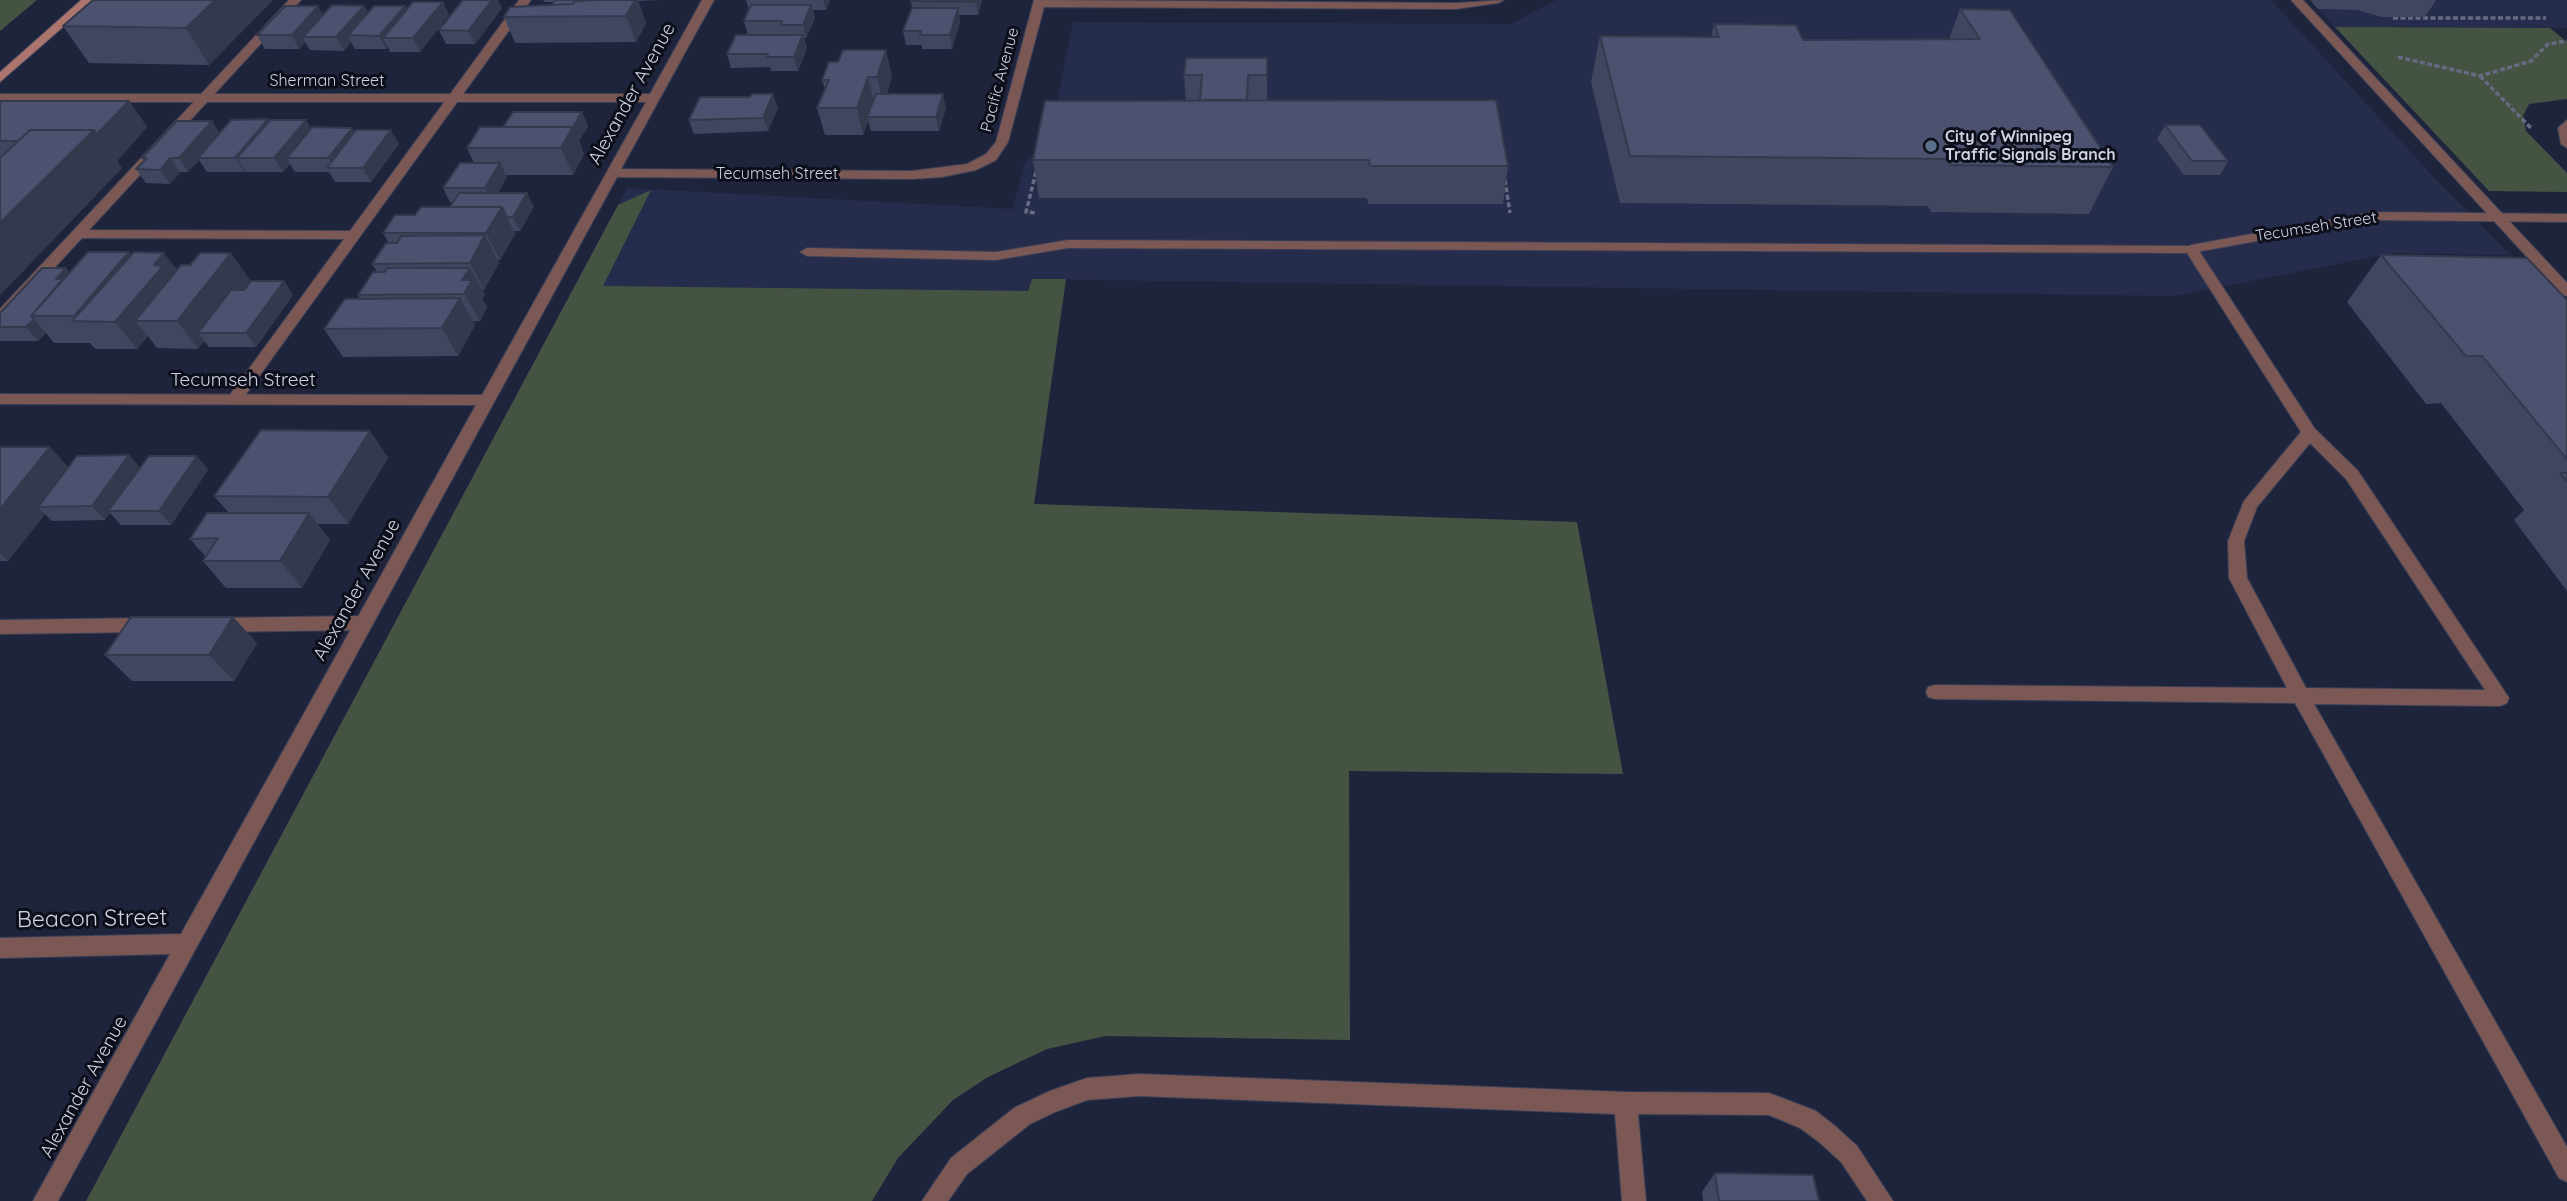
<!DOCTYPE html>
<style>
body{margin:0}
canvas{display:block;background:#1f243d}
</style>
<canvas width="2567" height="1201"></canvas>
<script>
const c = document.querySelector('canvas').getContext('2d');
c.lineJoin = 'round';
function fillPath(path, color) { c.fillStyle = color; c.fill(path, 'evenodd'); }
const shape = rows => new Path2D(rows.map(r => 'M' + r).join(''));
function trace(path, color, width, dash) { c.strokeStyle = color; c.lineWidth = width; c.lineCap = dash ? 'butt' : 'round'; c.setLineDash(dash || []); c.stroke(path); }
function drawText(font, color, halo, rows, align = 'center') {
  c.font = font + ' Quicksand,sans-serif'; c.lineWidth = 6; c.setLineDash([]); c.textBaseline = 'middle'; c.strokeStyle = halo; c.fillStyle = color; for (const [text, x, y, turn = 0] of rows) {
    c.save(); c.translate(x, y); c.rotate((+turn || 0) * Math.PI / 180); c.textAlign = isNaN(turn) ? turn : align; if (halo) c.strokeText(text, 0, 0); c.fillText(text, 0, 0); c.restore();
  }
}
const built = shape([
 [1556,0,2271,0,2429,172,2510,255,2394,253,2173,296,1032,279,1028,291,86,1201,627,188,1013,209,1025,162,1050,138,1073,22,1511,24],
 [2310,0,2567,0,2567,28,2335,27]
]);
const green = shape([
 [0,0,37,0,0,31],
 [2335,27,2550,28,2567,42,2567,99,2529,104,2523,116,2526,131,2567,173,2567,192,2489,191],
 [651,190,603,286,1028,291,1032,279,1066,279,1034,504,1577,522,1623,774,1349,771,1350,1040,1106,1036,1047,1049,988,1077,953,1100,898,1158,872,1201,86,1201,618,205]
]);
const path = shape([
 [2393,18,2546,18],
 [2398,57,2480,76,2531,61,2548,44,2567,41],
 [2480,76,2532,129],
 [1036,172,1026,212,1037,213],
 [1505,180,1510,213]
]);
const lane = shape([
 [289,0,301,0,89,230,350,231,519,0,531,0,239,404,229,404,226,400,344,239,82,238,5,321,0,323,0,309,289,0],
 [2291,0,2303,0,2567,283,2567,296,2562,295,2291,0],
 [2567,120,2567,148,2561,144,2558,128,2567,120],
 [1068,240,2196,246,2315,429,2358,471,2509,698,2507,703,2500,706,2314,704,2567,1147,2567,1182,2559,1178,2295,703,1935,699,1928,697,1926,692,1928,687,1935,685,2287,688,2229,578,2228,541,2244,501,2301,432,2187,253,1068,248,996,260,807,256,800,252,807,248,996,252,1068,240],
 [2310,443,2346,479,2485,690,2306,688,2247,578,2244,541,2257,507,2310,443],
 [362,616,368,618,371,623,368,628,362,630,215,632,209,630,206,625,209,620,215,618,362,616],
 [149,618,155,620,158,625,155,630,149,632,0,634,0,620,149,618],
 [1139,1074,1626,1092,1769,1093,1816,1111,1835,1126,1857,1146,1893,1201,1867,1201,1841,1162,1819,1142,1800,1128,1769,1115,1638,1114,1646,1201,1622,1201,1615,1114,1139,1096,1087,1100,1055,1112,1030,1124,967,1174,948,1201,922,1201,951,1158,1014,1108,1050,1091,1087,1078,1139,1074]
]);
const street = shape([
 [702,0,714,0,621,169,912,171,967,164,986,154,996,142,1034,0,1456,3,1504,0,1498,3,1456,9,1044,7,1008,142,996,160,976,170,942,177,912,179,617,177,58,1201,33,1201,170,954,0,958,0,938,181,934,476,405,0,404,0,394,482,395,646,102,0,102,0,94,650,94,702,0],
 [2372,212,2567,214,2567,222,2372,220,2191,253,2184,249,2191,245,2372,212]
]);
const secondary = shape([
 [81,0,94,0,0,82,0,72,81,0]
]);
const wall = shape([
 [273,0,209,65,89,63,63,26],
 [463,0,498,0,502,8,475,44,446,44,439,30],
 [543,0,659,0,638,1,646,23,636,42,515,43,504,17,551,5,554,2,544,2],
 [746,0,830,0,826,10,813,10,815,18,806,38,804,38,807,48,798,71,771,71,770,67,731,68,727,54,748,35,744,21,749,10],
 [982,0,978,15,959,15,960,22,952,49,922,49,922,45,906,45,903,31,912,8,911,1],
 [2310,0,2436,0,2425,17,2381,17,2358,10,2318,9],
 [443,2,449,15,420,52,390,52,388,47,386,49,355,49,351,42,344,51,310,50,305,42,299,49,265,49,257,35,323,15,364,6,368,12,407,10],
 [1960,9,2113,167,2089,214,1931,212,1928,206,1620,203,1591,82,1600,36,1711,37,1714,24,1803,40,1949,39],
 [1267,58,1267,100,1508,166,1503,204,1368,204,1367,198,1039,198,1033,160,1186,100,1184,75],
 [892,76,887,94,946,108,939,131,871,131,868,121,863,135,825,135,817,108,825,89,822,80],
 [750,97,778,108,768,131,694,134,689,120],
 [0,101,129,101,147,127,117,161,122,168,0,295],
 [582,112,588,126,579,141,584,154,573,175,506,175,507,177,498,193,534,207,520,231,514,231,515,234,500,260,498,260,499,263,484,290,482,290,485,295,482,299,487,307,480,321,473,321,475,325,458,356,343,357,324,329,360,299,358,295,377,272,372,264,389,243,383,233,415,215,450,207,453,202,450,202,443,188,474,163,467,148,503,127],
 [268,119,269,121,311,128,354,133,399,144,371,182,335,182,329,172,295,172,290,164,283,172,246,172,245,171,244,172,207,172,199,160,188,172,180,172,170,184,146,183,136,169,144,161,142,158,212,121,219,133],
 [2165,125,2228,161,2220,175,2184,175,2157,139],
 [129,252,131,255,177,270,250,280,243,290,284,281,293,295,256,347,209,347,204,341,198,349,157,348,148,336,137,349,95,349,90,343,54,343,46,333,38,341,0,341,0,313,70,272],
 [2381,255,2567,300,2567,591,2514,520,2524,510,2441,403,2426,404,2347,302],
 [370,431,388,458,348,524,317,524,330,540,302,588,226,588,203,561,206,557,190,539,229,513,214,496],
 [0,447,50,447,68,467,129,455,140,468,197,456,208,470,171,525,121,525,110,513,105,520,52,521,45,514,8,561,0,561],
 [233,617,257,643,234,681,132,681,105,655],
 [1715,1173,1819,1201,1703,1201,1702,1192]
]);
const shadedWall = shape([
 [215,0,273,0,209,65,186,28],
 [492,0,498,0,502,8,475,44,468,31],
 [635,0,638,0,646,23,636,42,626,16],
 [823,0,830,0,826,10],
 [976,0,982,0,978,15,976,2],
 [443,2,449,15,420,52,413,38],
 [811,5,815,18,806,38,803,25],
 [318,6,325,19,303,37,305,42,299,49,292,35],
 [364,6,371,19,348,35,351,42,344,51,336,37],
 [405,6,411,19,383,38,388,47,386,49,379,36],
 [958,8,960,22,952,49,950,35],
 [803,35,807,48,798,71,794,57],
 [886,50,892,76,884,104,877,77],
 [868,77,874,103,867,117,868,121,863,135,857,108],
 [773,94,778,108,768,131,763,118],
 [943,94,946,108,939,131,936,117],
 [129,101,147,127,117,161,122,168,0,295,0,223,94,130],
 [582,112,588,126,579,141,584,154,573,175,561,148],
 [268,119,276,133,237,158,245,171,244,172,235,158],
 [306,120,314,133,287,158,290,164,283,172,274,158],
 [212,121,221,135,198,158,199,160,188,172,179,158],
 [352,128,359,141,334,168,328,158],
 [391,130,399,144,371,182,363,168],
 [170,158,180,172,170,184,160,170],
 [500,163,507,177,492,202,485,188],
 [527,193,534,207,520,231,513,217],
 [502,207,515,234,500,260,486,233],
 [485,235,499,263,484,290,470,263],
 [129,252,149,279,78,321,74,316],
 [164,253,185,280,135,321,148,336,137,349,115,322,154,265],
 [231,253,250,280,210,333,198,333,204,341,198,349,177,321],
 [66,268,78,282,56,279],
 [470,268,485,295,482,299,487,307,480,321,464,294,462,280],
 [284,281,293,295,256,347,246,333],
 [460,298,475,325,458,356,442,328],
 [34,319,46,333,38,341,26,327],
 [370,431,388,458,348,524,328,497],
 [50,447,75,475,38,507,45,514,8,561,0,553,0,509],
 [129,455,141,469,108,511,110,513,105,520,92,506],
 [197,456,208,470,171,525,159,511],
 [309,513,330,540,302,588,280,561],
 [233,617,257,643,234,681,209,655]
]);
const building = shape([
 [93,0,215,0,186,28,63,26,93,0],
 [463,0,492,0,468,31,439,30,463,0],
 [555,0,597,0,575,1,573,4,551,5,555,0],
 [597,0,635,0,626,16,504,17,510,7,573,4,575,1,597,0],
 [911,0,976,0,976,2,911,1,911,0],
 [413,2,443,2,413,38,383,38,413,2],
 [332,5,364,6,336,37,303,37,332,5],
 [751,5,811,5,803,25,781,25,782,21,744,21,751,5],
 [285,6,318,6,292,35,257,35,285,6],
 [374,6,405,6,379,36,348,35,374,6],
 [912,8,958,8,950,35,920,35,921,31,903,31,912,8],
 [1960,9,2010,10,2113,167,1951,165,1947,159,1630,156,1600,36,1719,37,1714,24,1796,25,1803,40,1980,39,1960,9],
 [736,35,803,35,794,57,767,57,768,54,727,54,736,35],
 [843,50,886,50,877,77,868,77,857,108,817,108,829,80,822,80,829,62,838,62,843,50],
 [1186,58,1267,58,1267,75,1248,75,1247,100,1200,100,1202,75,1184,75,1186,58],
 [752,94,773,94,763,118,689,120,700,97,750,97,752,94],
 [876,94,943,94,936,117,867,117,876,94],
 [1496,100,1508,166,1370,166,1369,160,1033,160,1045,101,1496,100],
 [0,101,129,101,97,134,94,130,30,130,18,141,0,141,0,101],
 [513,112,582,112,573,127,503,127,513,112],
 [268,119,235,158,198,158,231,120,268,119],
 [270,120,306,120,274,158,237,158,270,120],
 [177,121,212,121,179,158,170,158,160,170,136,169,147,158,142,158,177,121],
 [2165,125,2200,125,2228,161,2192,161,2165,125],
 [312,127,352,128,328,158,287,158,312,127],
 [480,127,573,127,561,148,467,148,480,127],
 [30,130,94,130,0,223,0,158,30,130],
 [356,130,391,130,363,168,327,168,356,130],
 [460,163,500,163,485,188,443,188,460,163],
 [459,193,527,193,513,217,507,217,502,207,450,207,459,193],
 [421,207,502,207,486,233,383,233,395,215,415,215,421,207],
 [485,235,470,263,372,264,386,243,397,243,401,236,485,235],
 [88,252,129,252,74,316,31,316,88,252],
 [134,252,164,253,154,265,163,266,115,322,72,321,134,252],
 [200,253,231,253,177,321,135,321,181,265,190,265,200,253],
 [2381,255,2527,258,2567,300,2567,459,2482,356,2466,356,2381,255],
 [42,268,66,268,56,279,63,279,31,316,34,319,26,327,0,327,0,313,42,268],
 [387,268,470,268,462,280,472,280,464,294,358,295,373,272,385,272,387,268],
 [251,281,284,281,246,333,198,333,231,290,244,290,251,281],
 [460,298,442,328,324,329,345,299,460,298],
 [261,430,370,431,328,497,214,496,261,430],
 [0,447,50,447,0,509,0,447],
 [129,455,92,506,38,507,77,456,129,455],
 [149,456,197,456,159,511,108,511,149,456],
 [2560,473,2567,473,2567,481,2560,473],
 [207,513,309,513,280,561,203,561,218,538,190,539,207,513],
 [131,617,233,617,209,655,105,655,131,617],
 [1715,1173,1813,1175,1819,1201,1719,1201,1715,1173]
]);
const markers = [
 [1931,146,7,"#5c6f8a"]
];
const farStreetnames = [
 ["Pacific Avenue",1000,80,-75],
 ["Sherman Street",327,81],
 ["Tecumseh Street",777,174],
 ["Tecumseh Street",2316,227,-9]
];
const farPoinames = [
 ["City of Winnipeg",1945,137],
 ["Traffic Signals Branch",1945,155]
];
const streetNames = [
 ["Alexander Avenue",632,94,-61],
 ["Tecumseh Street",243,380],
 ["Alexander Avenue",357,590,-61],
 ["Alexander Avenue",84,1087,-61]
];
const nearStreetnames = [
 ["Beacon Street",92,919,-1]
];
fillPath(built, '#262c4b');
fillPath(green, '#455343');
trace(lane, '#3b4058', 2);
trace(street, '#3b4058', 2);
trace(secondary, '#3b4058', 2);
trace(path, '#666b81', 3.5, [5, 2.5]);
fillPath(lane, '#7b5853');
fillPath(street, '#7b5853');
fillPath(secondary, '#ab746c');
fillPath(wall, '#40465f');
fillPath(shadedWall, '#34394d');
fillPath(building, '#4b516e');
trace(building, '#34394d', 2);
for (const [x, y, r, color] of markers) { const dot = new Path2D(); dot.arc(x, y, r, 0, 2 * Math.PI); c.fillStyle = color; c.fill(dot); trace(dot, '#0c0e19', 2.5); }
drawText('16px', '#ced2e3', '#0c0e19', farStreetnames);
drawText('bold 16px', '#ced2e3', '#0c0e19', farPoinames, 'left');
drawText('19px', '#ced2e3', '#0c0e19', streetNames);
drawText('23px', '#ced2e3', '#0c0e19', nearStreetnames);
</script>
